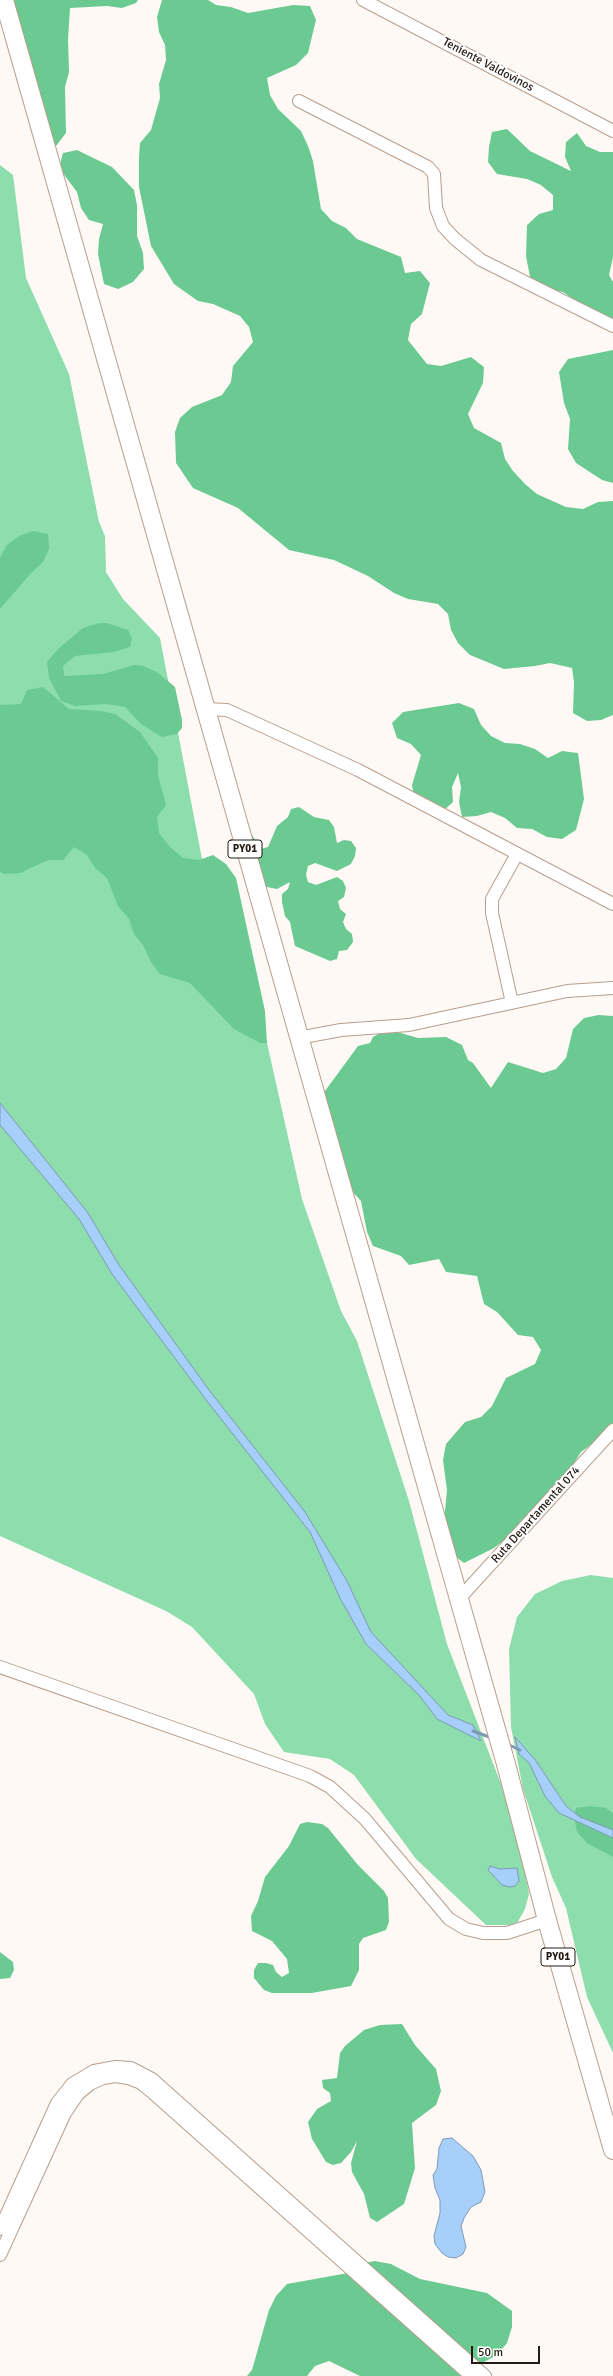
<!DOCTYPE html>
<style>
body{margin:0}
#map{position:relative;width:613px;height:2376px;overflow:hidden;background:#fff9f5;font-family:Signika,sans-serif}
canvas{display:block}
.scale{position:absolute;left:471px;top:2346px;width:69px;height:18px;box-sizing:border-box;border:2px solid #231a13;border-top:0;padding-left:5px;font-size:12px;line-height:14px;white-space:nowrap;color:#231a13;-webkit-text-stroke:3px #fff;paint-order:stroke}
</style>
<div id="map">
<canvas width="613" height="2376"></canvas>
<div class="scale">50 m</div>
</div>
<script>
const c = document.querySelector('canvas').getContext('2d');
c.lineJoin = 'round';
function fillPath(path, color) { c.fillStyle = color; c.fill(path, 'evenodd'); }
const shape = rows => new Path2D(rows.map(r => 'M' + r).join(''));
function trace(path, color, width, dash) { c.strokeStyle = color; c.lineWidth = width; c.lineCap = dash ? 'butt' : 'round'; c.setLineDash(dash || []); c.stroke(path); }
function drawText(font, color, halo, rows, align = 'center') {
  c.font = font + ' Signika,sans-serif'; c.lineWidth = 4; c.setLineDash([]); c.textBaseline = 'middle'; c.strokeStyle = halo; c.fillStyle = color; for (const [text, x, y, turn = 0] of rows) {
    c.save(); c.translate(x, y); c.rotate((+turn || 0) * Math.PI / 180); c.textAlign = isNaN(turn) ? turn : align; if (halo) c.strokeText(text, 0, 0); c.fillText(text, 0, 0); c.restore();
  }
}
const green = shape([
 [0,165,13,175,26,278,69,374,99,522,105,536,106,572,123,599,160,638,206,880,267,1043,302,1199,341,1311,357,1341,409,1501,447,1644,518,1828,529,1894,525,1909,516,1925,486,1925,416,1859,354,1775,330,1759,284,1752,265,1724,254,1694,192,1627,166,1611,0,1536],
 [591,1575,613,1578,613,2053,587,1997,566,1908,552,1877,523,1789,511,1727,509,1649,517,1617,535,1594,562,1581]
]);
const forest = shape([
 [0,0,138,0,136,3,122,8,107,6,70,8,68,40,69,72,65,87,66,133,56,146,42,140],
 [162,0,208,0,216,5,231,7,248,13,293,5,310,6,316,20,308,53,296,65,267,78,270,95,278,109,301,131,308,146,313,161,321,209,332,221,346,228,357,239,401,257,405,273,420,271,430,283,422,314,411,324,408,340,427,364,441,366,471,357,484,367,483,383,468,414,474,428,501,443,505,459,513,471,525,484,537,494,566,507,583,509,598,502,613,501,613,715,601,720,587,721,573,713,574,682,572,668,550,663,535,666,504,669,470,655,458,643,451,630,448,614,438,604,408,599,394,593,368,576,334,560,289,550,238,508,193,488,176,463,175,432,180,418,192,407,222,395,231,382,233,366,253,342,249,327,240,316,213,304,198,301,174,284,151,246,139,187,139,158,140,143,151,130,160,98,159,84,166,60,165,45,159,32,157,17],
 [507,129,530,151,571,171,565,157,566,142,577,133,586,146,600,152,613,152,613,257,609,275,613,282,613,326,563,292,532,287,526,256,527,225,539,214,553,210,553,195,541,185,527,179,497,174,488,162,489,147,492,132],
 [77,150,112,167,134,190,137,205,137,236,143,253,144,269,133,282,118,289,104,284,98,254,99,239,103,224,89,220,81,208,77,192,59,168,63,153],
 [613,350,613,483,602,480,576,463,568,449,570,419,564,403,559,372,568,359],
 [33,531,48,534,49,549,43,562,32,572,0,609,0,558,6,546,19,536],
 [99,623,106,623,128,630,132,638,130,647,113,652,75,656,63,666,64,676,103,674,134,665,143,666,157,672,175,687,182,720,182,728,177,734,162,737,155,733,141,724,125,707,107,704,75,706,61,701,49,678,47,662,58,649,83,628],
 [43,687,69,709,101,711,115,714,140,732,158,758,158,775,166,805,157,817,159,833,170,847,183,858,199,860,213,855,226,864,236,878,265,1011,267,1043,260,1043,234,1029,190,983,160,974,151,962,143,945,134,934,129,919,118,906,107,878,95,868,87,855,74,847,63,860,48,860,20,873,5,874,0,872,0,705,21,704,27,690],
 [459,703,474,709,481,725,491,736,505,743,520,744,535,749,548,758,562,751,578,753,584,799,576,830,562,839,547,837,532,829,517,828,505,818,491,812,477,816,462,817,459,802,461,787,458,773,452,787,453,802,441,813,415,801,412,785,421,755,411,744,397,738,392,723,403,712],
 [299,807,314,817,329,820,334,827,337,843,344,840,351,841,356,848,355,856,351,864,337,871,315,863,308,866,306,875,308,882,316,885,337,877,343,881,346,888,344,897,338,901,340,909,346,914,343,922,346,929,352,934,353,942,347,950,339,951,337,959,330,961,295,946,290,922,285,916,282,902,282,894,288,889,290,882,277,889,262,886,245,837,252,835,261,849,268,847,277,826,288,817,291,809],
 [599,1015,613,1016,613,1428,581,1452,555,1493,512,1534,494,1548,464,1563,451,1553,444,1521,447,1490,443,1460,446,1444,465,1422,481,1417,492,1406,506,1378,535,1364,541,1350,533,1337,518,1335,497,1312,484,1304,477,1276,446,1272,439,1259,409,1265,401,1256,373,1246,367,1232,361,1201,351,1190,326,1140,325,1091,358,1046,370,1043,373,1037,387,1029,418,1038,446,1037,462,1045,468,1060,473,1063,491,1088,508,1062,543,1073,556,1069,566,1058,573,1029,584,1018],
 [590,1806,606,1808,613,1813,613,1857,587,1843,577,1832,574,1817,576,1808],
 [307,1822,322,1824,328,1828,358,1865,384,1891,388,1898,389,1922,386,1930,363,1938,359,1944,359,1970,351,1986,312,1993,272,1993,264,1990,254,1978,254,1970,258,1963,266,1963,273,1965,276,1972,282,1977,289,1973,287,1959,272,1941,252,1931,251,1916,258,1901,265,1877,289,1846,300,1824],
 [0,1952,13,1962,14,1970,10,1978,0,1979],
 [402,2024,415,2045,436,2069,441,2091,436,2105,412,2123,415,2168,404,2204,377,2222,370,2218,364,2194,352,2172,351,2163,357,2141,351,2152,341,2163,333,2165,326,2162,312,2139,308,2122,317,2109,331,2101,330,2093,323,2088,322,2080,337,2078,340,2053,345,2046,364,2030,380,2025],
 [375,2261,391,2264,420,2279,487,2293,512,2311,512,2327,507,2343,497,2355,469,2370,467,2376,360,2376,329,2361,315,2366,307,2376,247,2376,252,2370,269,2310,276,2296,287,2284,348,2273,359,2264]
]);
const water = shape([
 [0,1103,88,1213,119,1265,209,1390,305,1512,347,1581,371,1632,448,1715,473,1725,481,1741,437,1719,419,1695,366,1644,340,1598,310,1532,210,1405,112,1274,79,1219,0,1125,0,1103],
 [515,1737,536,1761,566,1806,580,1817,613,1830,613,1838,559,1813,545,1796,529,1763,519,1754,515,1737],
 [490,1866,500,1869,517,1868,519,1881,515,1886,509,1887,502,1885,488,1870,490,1866],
 [452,2138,473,2156,481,2170,485,2192,481,2202,471,2207,464,2218,461,2226,466,2247,463,2254,456,2258,448,2257,442,2253,435,2244,434,2236,440,2213,440,2200,435,2188,433,2175,437,2169,439,2148,443,2139,452,2138]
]);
const stream = shape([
 [473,1731,492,1738],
 [507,1744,520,1750]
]);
const minor = shape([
 [363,0,613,131],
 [299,101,428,167,434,174,436,208,443,226,455,239,481,260,613,326],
 [205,709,227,710,358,770,613,904],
 [512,1003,492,913,492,899,517,854],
 [298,1038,341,1030,409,1025,567,991,613,988],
 [458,1600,613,1430],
 [0,1667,310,1776,330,1787,365,1819,449,1919,466,1929,483,1933,507,1933,547,1920],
 [0,2229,57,2103,72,2084,94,2071,116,2067,131,2068,152,2079,485,2376],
 [0,2255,65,2113,78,2094,90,2084,103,2078,115,2076,128,2078,141,2083,152,2092,471,2376]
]);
const highway = shape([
 [4,0,506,1764,547,1920,613,2150]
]);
const shields = [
 [245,849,34],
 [558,1957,34]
];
const shieldNames = [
 ["PY01",245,849],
 ["PY01",558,1957]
];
const streetNames = [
 ["Teniente Valdovinos",488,65,28],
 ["Ruta Departamental 074",536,1515,-48]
];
fillPath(green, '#8ddeac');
fillPath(forest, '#6aca91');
fillPath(water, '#a6cffa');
trace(water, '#7f99b5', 1);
trace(stream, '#7f99b5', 3);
trace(minor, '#b79e8d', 14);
trace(highway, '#b79e8d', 20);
trace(minor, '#fff', 12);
trace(highway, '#fff', 18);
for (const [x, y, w] of shields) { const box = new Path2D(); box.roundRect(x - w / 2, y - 9, w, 18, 3); c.fillStyle = '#fff'; c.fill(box); trace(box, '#231a13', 1); }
drawText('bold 11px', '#231a13', null, shieldNames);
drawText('12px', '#231a13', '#fff', streetNames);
</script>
